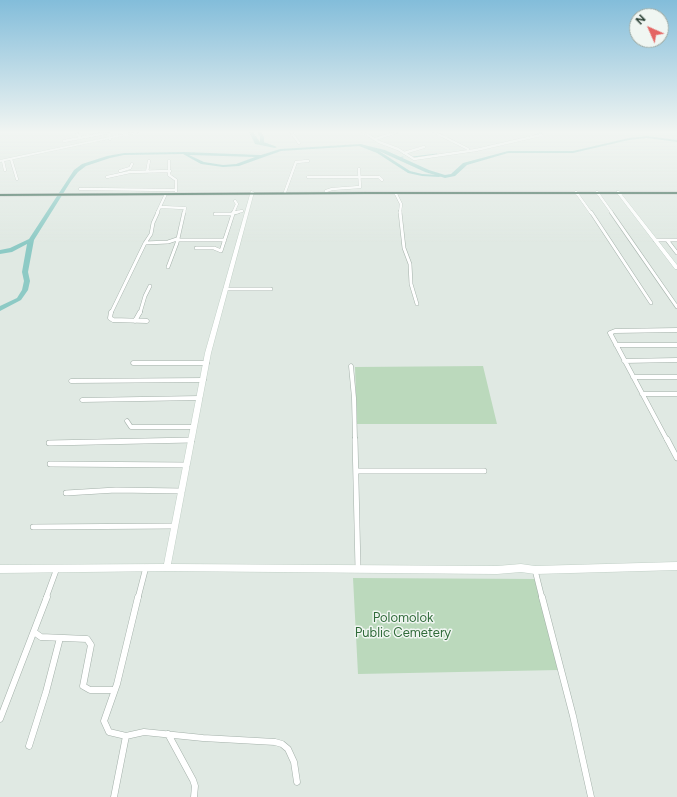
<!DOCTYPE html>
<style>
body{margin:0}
#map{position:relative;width:677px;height:797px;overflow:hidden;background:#e0e9e3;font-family:Figtree,sans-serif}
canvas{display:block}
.north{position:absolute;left:629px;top:8px;width:40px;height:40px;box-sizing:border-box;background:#f0f6f2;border:1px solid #9eaaa3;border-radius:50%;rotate:315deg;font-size:11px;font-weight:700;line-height:16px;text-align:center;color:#22382d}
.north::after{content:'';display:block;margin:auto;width:14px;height:18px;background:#e46563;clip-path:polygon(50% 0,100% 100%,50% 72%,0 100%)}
</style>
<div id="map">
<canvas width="677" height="797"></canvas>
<div class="north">N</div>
</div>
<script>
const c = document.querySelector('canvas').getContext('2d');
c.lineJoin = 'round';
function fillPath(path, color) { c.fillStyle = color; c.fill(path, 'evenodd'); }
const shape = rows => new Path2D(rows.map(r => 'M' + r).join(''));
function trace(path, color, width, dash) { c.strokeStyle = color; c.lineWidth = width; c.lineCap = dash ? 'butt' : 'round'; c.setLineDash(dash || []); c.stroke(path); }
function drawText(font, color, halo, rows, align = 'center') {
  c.font = font + ' Figtree,sans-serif'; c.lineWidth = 3; c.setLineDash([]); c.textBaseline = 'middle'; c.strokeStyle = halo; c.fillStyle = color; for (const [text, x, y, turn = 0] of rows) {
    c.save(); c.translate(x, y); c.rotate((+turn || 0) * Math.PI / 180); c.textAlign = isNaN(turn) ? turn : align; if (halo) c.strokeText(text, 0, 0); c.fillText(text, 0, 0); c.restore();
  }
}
const green = shape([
 [483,366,497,424,357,424,355,367],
 [353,578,537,579,559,670,358,674]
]);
const stream = shape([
 [535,135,543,132],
 [413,157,437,154],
 [398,158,403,157]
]);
const canal = shape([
 [359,144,361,144,379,151,410,171,422,174,439,175,441,176,439,177,422,176,408,173,377,153,359,146,359,144]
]);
const river = shape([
 [249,132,253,132,260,142,260,137,257,132,261,132,264,137,264,142,277,147,275,148,255,144,249,132],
 [647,136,677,140,677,142,647,138,629,140,573,153,508,153,467,165,455,176,445,178,425,172,381,152,360,146,281,151,239,166,223,167,201,164,183,154,124,155,110,158,86,166,78,172,71,181,34,240,28,272,30,281,28,290,21,300,0,311,0,306,17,298,22,290,24,281,22,272,27,244,12,252,0,254,0,250,10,248,29,239,74,170,82,164,107,156,124,153,184,152,261,155,280,149,360,144,385,150,429,170,445,175,451,174,463,163,508,151,573,151,629,138,647,136],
 [189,155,255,157,236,164,223,165,204,162,189,155]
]);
const streetFar4 = shape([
 [76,132,80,138],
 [291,132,299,143],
 [363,132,379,142,398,149,414,159,476,150,541,135],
 [434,132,468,149],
 [375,139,397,132],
 [64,141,106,133,109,134,110,139],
 [404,153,424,147],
 [11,159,17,179],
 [3,161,5,170],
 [169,161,169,175,176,180,176,191],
 [120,171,130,168,132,164],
 [147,172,149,161],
 [107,177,130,172,170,171],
 [308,177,360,177],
 [360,177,379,177,382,180],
 [80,189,176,190],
 [326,191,332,189,360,187,359,169],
 [285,192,296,162,308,161],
 [576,192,591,213],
 [597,192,612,213],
 [396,194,401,204,400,213],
 [160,207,185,208,184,213],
 [157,213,165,196],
 [233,213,242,211],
 [233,213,237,204,235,201]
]);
const streetFar3 = shape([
 [400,212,404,248,410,264,411,284,417,304],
 [591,212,651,303],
 [611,212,677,307],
 [233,213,238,212],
 [233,214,234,212],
 [177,240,225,240],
 [655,240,677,240],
 [667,240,677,253],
 [145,243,168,242,177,239],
 [196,248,214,248,221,251,233,214,215,214],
 [168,267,177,243,184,212],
 [225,289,271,289],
 [111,313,145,243,151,234,153,223,158,212],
 [140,313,145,296,150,286]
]);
const streetFar2 = shape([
 [111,312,110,318,113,320,147,321],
 [135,321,140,312],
 [616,345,677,345],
 [624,361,677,360],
 [133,363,207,363],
 [351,366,354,398,355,440],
 [633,377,677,377],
 [71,381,204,380],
 [642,394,677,394],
 [82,400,200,398],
 [127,421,131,427,194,427],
 [667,440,610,333,615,331,677,330]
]);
const streetFar1 = shape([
 [355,439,358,569],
 [667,439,677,458],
 [49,443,192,440],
 [50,464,187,465],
 [356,471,484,471],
 [66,493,116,490,182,491],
 [33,527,175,526],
 [535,570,542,598],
 [46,598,57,568],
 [138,598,146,567]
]);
const street = shape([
 [542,597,573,716,591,797],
 [34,632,41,637,87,639,91,645,83,686,90,690,114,690],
 [0,719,47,597],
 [168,734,193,780,195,786,194,797],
 [126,736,109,732,104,721,117,684,138,597],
 [29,746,46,692,60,638],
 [114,797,126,736,144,732,203,738,275,742,282,744,288,749,294,762,297,782]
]);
const secondary = shape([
 [134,132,141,132,0,162,0,160,134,132],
 [251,191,254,192,211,353,171,564,497,566,521,564,535,566,677,562,677,570,535,574,521,572,497,574,167,571,0,573,0,565,164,564,205,353,251,191],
 [617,191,619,191,677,265,677,269,675,269,617,193,617,191]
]);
const highway = shape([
 [365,192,677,192,677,194,365,194,0,196,0,194,365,192]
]);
const nearParknames = [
 ["Polomolok",403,618],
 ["Public Cemetery",403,633]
];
fillPath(green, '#bbd9bc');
trace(stream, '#8dcac5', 1);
fillPath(canal, '#8dcac5');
fillPath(river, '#8dcac5');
trace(streetFar4, '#a3b0a9', 3);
trace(streetFar3, '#a3b0a9', 4);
trace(streetFar2, '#a3b0a9', 5);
trace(streetFar1, '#a3b0a9', 6);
trace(street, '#a3b0a9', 7);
trace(secondary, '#a2b7ab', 0.5);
trace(highway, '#bdc3c0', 1);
trace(streetFar4, '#fff', 2.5);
trace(streetFar3, '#fff', 3);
trace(streetFar2, '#fff', 4);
trace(streetFar1, '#fff', 5);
trace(street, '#fff', 6);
fillPath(secondary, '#fff');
fillPath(highway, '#31614c');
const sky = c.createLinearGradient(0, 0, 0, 244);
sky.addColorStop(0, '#83bdda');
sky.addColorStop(0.54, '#f1f5f2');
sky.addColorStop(1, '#f1f5f200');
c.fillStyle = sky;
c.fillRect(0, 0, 677, 244);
drawText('13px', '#316b3a', '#f0f6f2', nearParknames);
</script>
